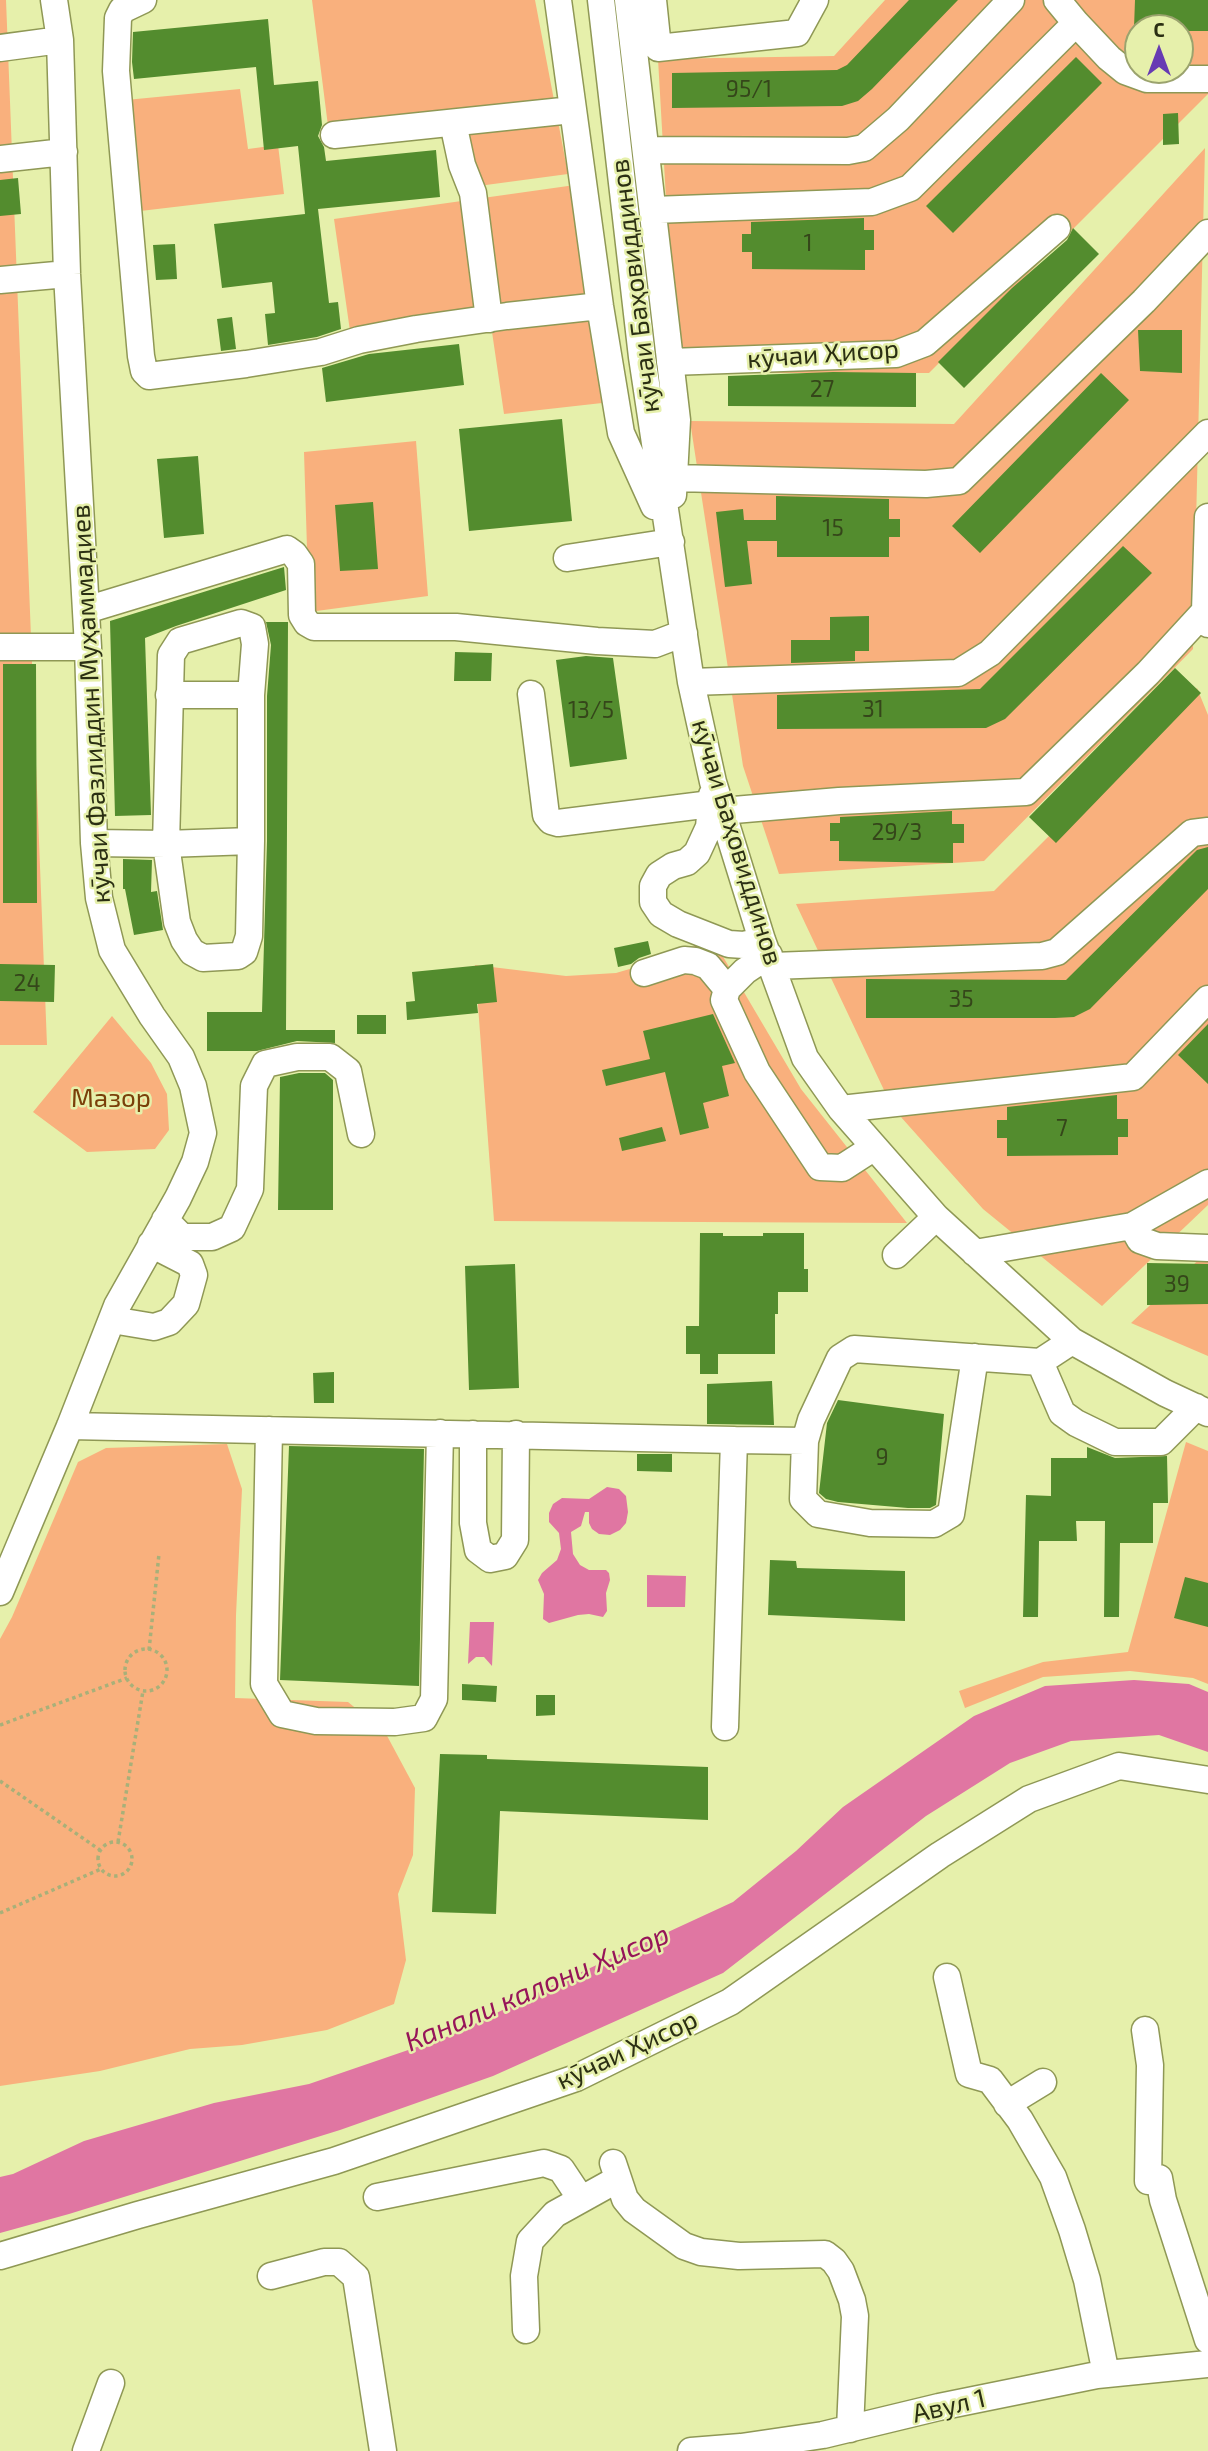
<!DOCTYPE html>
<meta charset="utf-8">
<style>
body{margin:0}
#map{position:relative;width:1208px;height:2451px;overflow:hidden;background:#e6f0ab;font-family:"Exo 2",sans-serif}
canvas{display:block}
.north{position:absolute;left:1124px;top:14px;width:70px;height:70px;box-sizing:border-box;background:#e6f0ab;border:2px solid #9ba36e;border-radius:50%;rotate:0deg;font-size:19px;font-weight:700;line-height:28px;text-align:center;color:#2b2f13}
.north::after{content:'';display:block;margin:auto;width:24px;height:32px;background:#673bb3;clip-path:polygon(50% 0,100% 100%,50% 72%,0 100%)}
</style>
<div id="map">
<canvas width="1208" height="2451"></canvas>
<div class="north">С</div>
</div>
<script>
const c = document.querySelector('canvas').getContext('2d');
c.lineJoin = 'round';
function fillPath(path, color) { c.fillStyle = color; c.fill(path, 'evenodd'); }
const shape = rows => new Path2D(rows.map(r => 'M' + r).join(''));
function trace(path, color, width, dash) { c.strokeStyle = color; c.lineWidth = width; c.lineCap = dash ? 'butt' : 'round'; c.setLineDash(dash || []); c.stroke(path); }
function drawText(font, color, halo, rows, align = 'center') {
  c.font = font + ' "Exo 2",sans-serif'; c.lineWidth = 5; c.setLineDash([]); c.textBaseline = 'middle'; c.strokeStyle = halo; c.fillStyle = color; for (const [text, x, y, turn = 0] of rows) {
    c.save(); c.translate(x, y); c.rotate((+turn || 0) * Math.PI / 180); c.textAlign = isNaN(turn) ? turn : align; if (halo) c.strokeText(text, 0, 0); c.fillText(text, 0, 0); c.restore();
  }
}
const green = shape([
 [0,0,6,0,47,1045,0,1045],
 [312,0,535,0,568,174,471,187,460,116,328,126],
 [885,0,1208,0,1208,94,929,373,676,373,658,59,834,56],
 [1138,28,1180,28,1180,70,1138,70],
 [240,89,248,149,278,145,284,194,132,212,126,100],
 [1205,148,1193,649,984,861,779,874,743,766,690,421,954,424],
 [575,185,611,402,504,414,491,325,352,345,334,219],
 [416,441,428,596,309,612,304,452],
 [1197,688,1208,715,1208,1205,1102,1306,983,1209,892,1107,796,904,994,891],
 [712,938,801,1089,907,1223,494,1221,475,965,566,976,616,973,667,958],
 [112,1016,151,1063,167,1094,169,1130,155,1149,87,1152,33,1112],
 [1208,1251,1208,1356,1131,1323],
 [1186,1442,1208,1451,1208,1684,1193,1678,1130,1671,1043,1677,965,1708,959,1691,1043,1662,1128,1652],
 [227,1444,242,1489,236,1615,235,1698,348,1702,385,1732,415,1788,413,1855,398,1894,406,1960,394,2004,327,2030,242,2045,190,2049,100,2071,0,2086,0,1639,12,1617,78,1462,106,1448]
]);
const water = shape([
 [607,1487,619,1489,626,1496,628,1512,626,1523,620,1530,610,1535,599,1534,592,1529,589,1523,589,1512,585,1512,581,1526,571,1532,573,1554,580,1565,589,1570,606,1570,609,1573,610,1580,606,1593,607,1611,603,1617,589,1614,578,1615,549,1623,543,1619,544,1594,538,1580,542,1573,557,1560,561,1549,559,1533,549,1522,549,1513,553,1504,562,1498,589,1499],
 [647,1575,686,1576,685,1607,647,1607],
 [470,1622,494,1622,492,1666,484,1657,476,1657,468,1664],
 [1134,1680,1189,1684,1208,1692,1208,1752,1159,1735,1071,1741,1010,1763,926,1816,723,1973,493,2076,340,2130,69,2214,0,2233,0,2177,13,2174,84,2141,214,2103,309,2084,452,2035,549,1987,733,1902,796,1851,843,1807,974,1716,1045,1686]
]);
const building = shape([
 [909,0,958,0,872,89,858,101,842,106,672,108,672,73,837,70,847,65],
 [1135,0,1208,0,1208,31,1180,31,1180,28,1134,28],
 [268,19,274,85,318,81,322,125,318,136,324,147,326,161,436,150,440,197,318,209,329,303,338,302,341,329,317,337,268,345,265,314,275,313,272,282,222,288,214,224,305,214,298,146,264,150,256,67,134,79,132,62,133,32],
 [1076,57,1102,83,953,233,926,206],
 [1178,113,1179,144,1163,145,1163,114],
 [18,178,21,214,0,216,0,180],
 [864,218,864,230,874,230,874,250,865,250,865,270,752,269,752,252,742,252,742,234,751,234,751,222],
 [1073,228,1099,254,964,388,938,362,1012,288,1067,240],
 [175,244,177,279,156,280,153,245],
 [232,317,236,349,221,351,217,319],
 [1138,330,1182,330,1182,373,1140,371],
 [459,344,464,385,326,402,322,368,369,354],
 [833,372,916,373,916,407,728,406,728,376],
 [1101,373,1129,400,980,553,952,526],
 [562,419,572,521,469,531,459,429],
 [198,456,204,534,164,538,157,459],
 [776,496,889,499,889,519,900,519,900,537,889,537,889,557,777,557,777,541,747,541,752,584,725,587,716,512,743,509,744,520,776,520],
 [373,502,378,569,340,571,335,505],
 [1123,546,1152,573,1005,719,986,728,777,729,777,695,980,689],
 [284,567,286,590,176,626,145,638,151,815,115,816,110,621],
 [869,616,869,651,855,651,855,661,791,663,791,640,830,640,830,617],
 [266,622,288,622,286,1030,335,1030,335,1043,297,1041,257,1051,207,1051,207,1012,262,1012,267,841,267,696,271,645],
 [455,652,492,653,491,681,454,681],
 [586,656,613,658,627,759,570,767,556,660],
 [3,664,36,664,37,903,3,903],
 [1175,668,1201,693,1056,843,1029,817],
 [952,811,952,824,964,824,964,843,953,843,953,863,839,861,839,841,830,841,830,823,840,823,840,817],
 [1208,847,1208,889,1090,1009,1074,1017,1055,1018,866,1018,866,979,1066,980,1197,850],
 [123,859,152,860,151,892,157,891,163,930,134,935,125,889,123,889],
 [648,941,651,954,639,958,631,964,618,967,614,948],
 [0,964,55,965,54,1002,0,1001],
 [493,964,497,1002,477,1004,478,1013,407,1020,406,1002,415,1001,412,972],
 [713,1014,735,1063,722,1066,729,1096,703,1103,709,1128,680,1135,665,1072,606,1086,602,1070,650,1059,643,1031],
 [357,1015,386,1015,386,1034,357,1034],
 [1208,1024,1208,1084,1178,1055],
 [299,1073,325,1073,333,1080,333,1210,278,1210,280,1077],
 [1117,1095,1117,1119,1128,1119,1128,1137,1118,1137,1118,1155,1007,1156,1007,1138,997,1138,997,1120,1007,1120,1007,1107],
 [662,1127,666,1141,622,1151,619,1138],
 [700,1233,723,1233,723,1236,763,1236,763,1233,804,1233,804,1269,808,1269,808,1292,778,1292,778,1314,775,1314,775,1354,718,1354,718,1374,700,1374,700,1354,686,1354,686,1326,699,1326],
 [1147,1263,1208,1264,1208,1304,1147,1305],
 [515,1264,519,1388,469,1390,465,1266],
 [334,1372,334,1403,314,1403,313,1373],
 [772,1381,774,1425,707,1424,707,1384],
 [838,1400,944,1414,936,1505,930,1508,908,1508,838,1502,826,1499,819,1493,827,1423],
 [289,1446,424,1449,419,1686,280,1680],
 [1087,1447,1115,1458,1167,1456,1168,1503,1153,1503,1153,1543,1120,1543,1119,1617,1104,1617,1105,1521,1076,1521,1077,1541,1039,1541,1038,1617,1023,1617,1026,1495,1051,1496,1051,1458,1087,1458],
 [637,1454,672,1454,672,1472,637,1471],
 [770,1560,796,1561,797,1568,905,1571,905,1621,768,1615],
 [1185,1577,1208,1583,1208,1627,1174,1618],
 [462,1684,497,1686,496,1702,462,1700],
 [536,1695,555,1695,555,1715,536,1716],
 [440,1754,487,1755,487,1759,708,1767,708,1820,500,1811,496,1914,432,1912]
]);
const path = shape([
 '125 1670a21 21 0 1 1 42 0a21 21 0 1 1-42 0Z',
 [149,1650,159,1554],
 [0,1725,127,1678],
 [0,1781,100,1850],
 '98 1859a17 17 0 1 1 34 0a17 17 0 1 1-34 0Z',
 [118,1842,143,1691],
 [0,1913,101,1869]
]);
const minor = shape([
 [143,0,122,10,118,18,116,71,141,356,144,371,149,376,246,364,321,352,359,340,416,329,507,316,600,306],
 [558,0,600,306,621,433,654,506],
 [601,0,642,357,691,682,713,782,762,940,805,1058,841,1109,936,1217,1072,1341,1165,1393,1208,1413],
 [628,0,677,420,673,495],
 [653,0,658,48,797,33,815,0],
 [1076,23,1109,58,1125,71,1147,79,1208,79],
 [0,48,60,40],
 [453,123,462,165,473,193,489,319],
 [334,135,572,110],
 [646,150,848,151,864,148,898,119,1011,0],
 [0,159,64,152],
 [653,210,872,202,910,188,1076,23,1057,0],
 [0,280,67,274],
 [670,362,896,354,925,343,1057,228],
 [674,478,926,484,959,481,1144,301,1208,233],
 [1208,517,1205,611,1208,624],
 [567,558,671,542],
 [86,610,287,549,294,554,301,564,302,615,307,623,314,627,456,627,597,641,655,644,684,633],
 [0,647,88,647],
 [691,682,958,673,990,653,1208,433],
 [531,694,546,815,551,821,558,823,711,804],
 [169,695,251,695],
 [712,795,709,827,697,853,687,862,673,866,659,875,653,886,653,902,661,914,678,924,729,944,744,945,762,940],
 [722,811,839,801,1026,792,1148,673,1205,611],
 [94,843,166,844,171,655,180,641,241,623,252,627,255,644,251,695,251,841,249,936,244,952,238,956,203,958,192,952,184,940,177,922,166,844,251,841],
 [769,955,745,971,727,989,724,1000,757,1072,820,1167,842,1168,873,1148],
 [773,966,1042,956,1057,952,1192,833,1208,831],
 [644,973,684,960,695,961,708,966,727,989],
 [841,1109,1133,1077,1208,999],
 [165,1220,182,1237,212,1237,232,1228,250,1189,254,1086,265,1064,297,1057,330,1057,348,1071,361,1134],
 [1132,1226,1208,1183],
 [975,1253,1132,1226,1140,1240,1157,1246,1208,1248],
 [896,1255,936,1217],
 [112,1320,154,1327,169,1322,186,1304,194,1275,190,1264,151,1244],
 [1040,1362,1062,1413,1076,1423,1115,1442,1161,1442,1196,1407],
 [70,1426,734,1440],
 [269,1430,264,1684,282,1714,316,1721,395,1722,424,1718,434,1699,440,1433],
 [473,1434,473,1523,478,1550,490,1559,505,1556,515,1540,516,1434],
 [805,1441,803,1499,818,1514,870,1523,934,1524,951,1514,975,1357],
 [0,1592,70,1426,117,1306,178,1198,195,1162,203,1133,193,1086,181,1057,152,1016,112,950,99,898,94,843,88,647,67,274,60,40,54,0],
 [725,1727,734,1440,805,1441,811,1420,840,1358,854,1349,1040,1362,1072,1341],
 [947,1977,969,2074,990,2080,1020,2120,1053,2177,1072,2230,1087,2280,1106,2374],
 [1145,2030,1150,2065,1148,2181,1159,2178,1163,2200,1208,2340],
 [1007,2104,1043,2082],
 [613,2163,625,2199,634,2210,684,2246,701,2252,739,2256,825,2254,834,2261,841,2271,852,2300,855,2316,850,2429],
 [377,2197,544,2163,561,2169,581,2199],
 [0,2256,138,2215,334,2161,576,2078,730,2002,940,1855,1029,1799,1119,1766,1208,1780],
 [271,2276,324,2262,339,2262,356,2277,383,2451],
 [526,2330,524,2276,530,2241,555,2214,618,2179],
 [86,2451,111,2383],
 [691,2451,741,2447,823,2435,939,2407,1097,2375,1208,2364]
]);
const numberNames = [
 ["95/1",749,89],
 ["1",808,243],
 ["27",822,389],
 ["15",833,528],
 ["31",873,709],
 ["13/5",591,710],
 ["29/3",897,832],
 ["24",27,983],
 ["35",961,999],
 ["7",1062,1128],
 ["39",1177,1284],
 ["9",882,1457]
];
const streetNames = [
 ["кӯчаи Баҳовиддинов",635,286,-97],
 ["кӯчаи Ҳисор",823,354,-4],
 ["кӯчаи Фазлиддин Муҳаммадиев",91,704,-93],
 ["кӯчаи Баҳовиддинов",737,842,73],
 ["кӯчаи Ҳисор",627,2050,-25],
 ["Авул 1",949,2406,-13]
];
const parkNames = [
 ["Мазор",111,1098]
];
const waterNames = [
 ["Канали калони Ҳисор",537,1988,-23]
];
fillPath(green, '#f9b07d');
fillPath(water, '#e076a2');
fillPath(building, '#538c2e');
trace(minor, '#8f9855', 29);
trace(path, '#a8b079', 3.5, [3.5, 3.5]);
trace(minor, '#fff', 26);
drawText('23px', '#35461a', null, numberNames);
drawText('26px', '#2b2f13', '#e6f0ab', streetNames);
drawText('26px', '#7a3f09', '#e6f0ab', parkNames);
drawText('italic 28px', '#961559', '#e6f0ab', waterNames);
</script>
